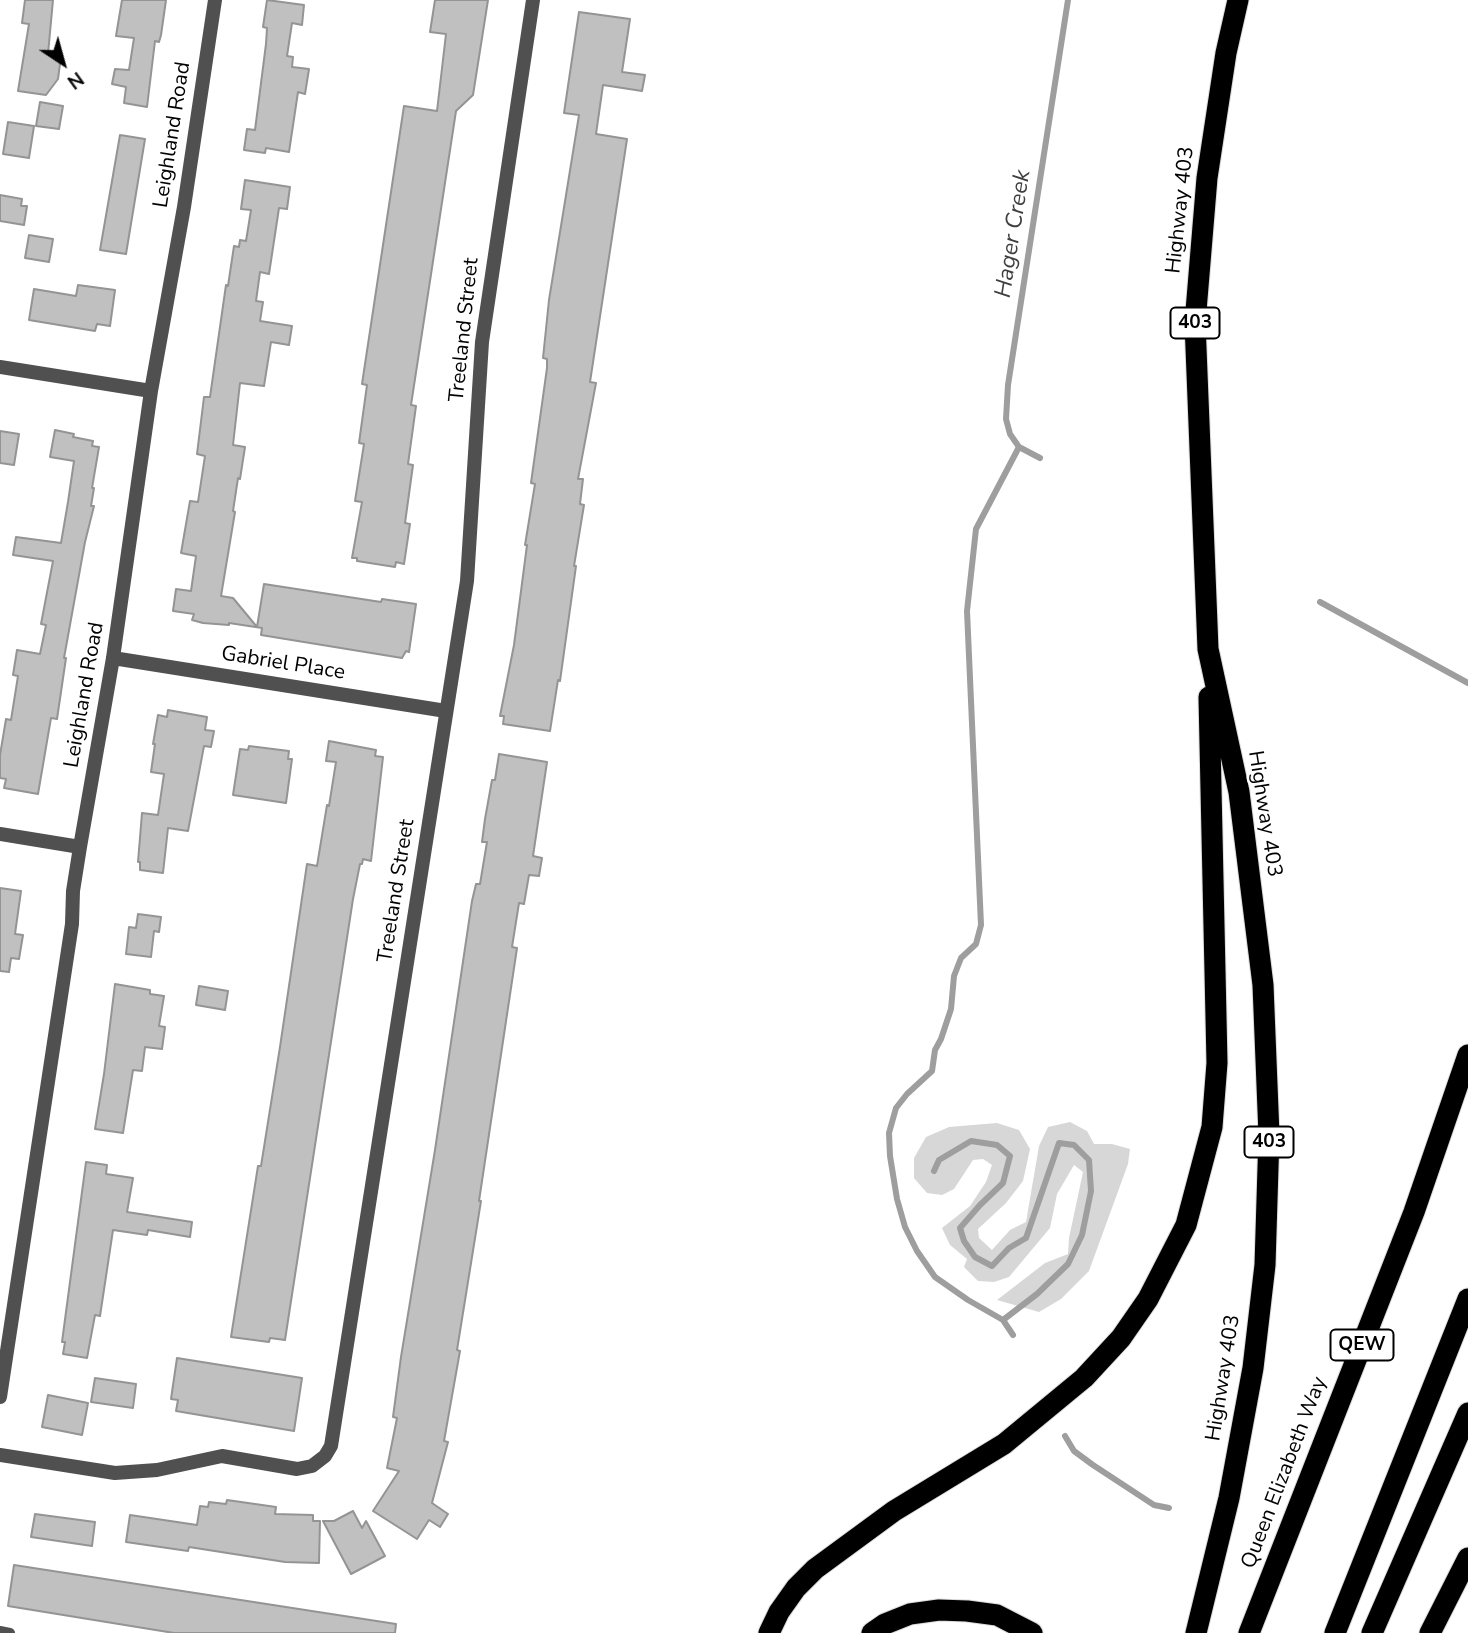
<!DOCTYPE html>
<style>
body{margin:0}
#map{position:relative;width:1468px;height:1633px;overflow:hidden;background:#fff;font-family:"Nunito Sans",sans-serif}
canvas{display:block}
.north{position:absolute;left:28px;top:28px;width:70px;height:70px;-webkit-text-stroke:5px #fff;paint-order:stroke;rotate:144deg;font-size:19px;font-weight:700;line-height:28px;text-align:center;color:#000}
.north::after{content:'';display:block;margin:auto;width:24px;height:32px;background:#000;clip-path:polygon(50% 0,100% 100%,50% 72%,0 100%)}
</style>
<div id="map">
<canvas width="1468" height="1633"></canvas>
<div class="north">N</div>
</div>
<script>
const c = document.querySelector('canvas').getContext('2d');
c.lineJoin = 'round';
function fillPath(path, color) { c.fillStyle = color; c.fill(path, 'evenodd'); }
const shape = rows => new Path2D(rows.map(r => 'M' + r).join(''));
function trace(path, color, width, dash) { c.strokeStyle = color; c.lineWidth = width; c.lineCap = dash ? 'butt' : 'round'; c.setLineDash(dash || []); c.stroke(path); }
function drawText(font, color, halo, rows, align = 'center') {
  c.font = font + ' "Nunito Sans",sans-serif'; c.lineWidth = 5; c.setLineDash([]); c.textBaseline = 'middle'; c.strokeStyle = halo; c.fillStyle = color; for (const [text, x, y, turn = 0] of rows) {
    c.save(); c.translate(x, y); c.rotate((+turn || 0) * Math.PI / 180); c.textAlign = isNaN(turn) ? turn : align; if (halo) c.strokeText(text, 0, 0); c.fillText(text, 0, 0); c.restore();
  }
}
const green = shape([
 [1070,1122,1087,1131,1094,1144,1112,1144,1130,1149,1128,1164,1089,1271,1061,1299,1039,1312,997,1300,1045,1263,1068,1254,1069,1238,1083,1172,1074,1165,1057,1194,1050,1228,1009,1277,994,1282,978,1281,964,1267,967,1259,950,1245,942,1228,970,1206,986,1182,992,1165,983,1159,973,1160,954,1189,942,1195,927,1193,914,1178,914,1158,926,1137,949,1127,997,1123,1019,1130,1030,1149,1023,1181,1006,1203,978,1229,979,1238,992,1250,1010,1230,1026,1222,1039,1146,1048,1127]
]);
const stream = shape([
 [1040,458,1019,447,1010,434,1006,419,1008,385,1068,0],
 [1320,602,1468,683],
 [934,1171,939,1160,971,1141,997,1145,1010,1156,1003,1183,980,1205,960,1228,964,1241,975,1257,992,1266,1009,1248,1026,1238,1059,1143,1074,1145,1089,1160,1091,1191,1082,1235,1068,1264,1037,1294,1003,1320,1013,1335],
 [1003,1320,968,1300,935,1277,917,1251,905,1227,897,1199,890,1156,889,1133,896,1108,907,1094,932,1071,935,1050,941,1039,951,1009,954,976,961,958,976,944,981,925,967,611,976,529,1019,447],
 [1065,1436,1074,1451,1093,1465,1154,1505,1169,1508]
]);
const building = shape([
 [25,0,53,0,48,54,61,56,58,79,46,95,18,91,29,24,22,23,25,0],
 [122,0,166,0,161,35,159,42,155,41,147,107,124,103,126,87,112,84,115,69,129,70,134,38,116,36,122,0],
 [267,0,304,5,302,25,292,23,287,56,293,57,292,67,309,69,305,94,298,92,289,152,266,148,265,153,244,150,247,129,255,130,266,44,267,28,263,27,267,0],
 [435,0,488,0,473,95,456,111,411,405,416,406,408,464,413,465,405,523,410,524,404,564,396,562,395,567,357,561,357,558,352,558,362,502,355,501,364,444,359,443,367,385,362,384,404,106,437,111,446,34,430,32,435,0],
 [579,12,630,19,622,72,645,75,642,91,603,85,596,134,627,139,590,382,596,383,578,479,583,479,580,504,584,505,574,566,576,566,560,681,558,680,550,731,503,724,504,716,500,716,514,645,527,545,525,545,535,484,531,483,547,368,547,359,543,358,549,300,579,115,564,113,579,12],
 [40,102,63,106,59,129,36,126,40,102],
 [8,122,34,126,29,158,3,154,8,122],
 [120,135,145,139,126,254,100,250,120,135],
 [245,180,290,187,287,209,279,208,269,274,260,272,256,301,263,302,260,321,292,326,289,345,271,342,264,386,240,383,233,445,245,447,240,479,238,478,233,511,235,512,221,596,233,598,257,627,264,584,381,602,382,599,416,604,409,652,406,651,402,658,261,635,262,628,229,623,229,625,203,623,192,620,194,614,173,611,176,589,191,591,196,556,181,553,190,501,198,502,205,456,197,454,204,397,210,397,226,285,228,286,234,246,239,247,240,240,246,241,251,210,241,209,245,180],
 [0,195,22,199,21,206,27,206,24,225,0,221,0,195],
 [29,235,53,239,49,262,25,258,29,235],
 [78,285,115,290,110,326,97,324,95,331,29,320,34,289,76,296,78,285],
 [55,430,74,434,73,437,93,441,92,446,99,447,92,488,94,488,91,506,94,506,85,542,64,658,66,658,57,719,51,718,38,794,4,788,6,779,0,778,0,755,6,719,11,720,18,676,13,675,17,650,40,654,46,625,41,624,53,561,13,555,16,537,61,543,68,502,74,461,50,457,55,430],
 [0,431,19,434,14,465,0,463,0,431],
 [168,710,207,717,205,730,214,731,211,747,204,746,188,831,168,828,163,873,140,870,140,862,138,862,142,813,158,815,164,774,151,772,155,744,153,744,158,715,167,717,168,710],
 [329,741,376,750,375,756,383,757,371,861,363,859,362,864,360,864,353,899,285,1340,270,1338,269,1342,231,1337,258,1166,261,1166,280,1047,307,864,317,866,327,805,329,806,336,762,326,761,329,741],
 [249,746,289,751,288,759,292,759,286,803,233,795,240,749,248,750,249,746],
 [499,754,547,762,533,856,542,858,539,876,529,875,524,904,519,903,512,947,517,948,479,1201,481,1201,457,1350,460,1351,444,1441,448,1442,432,1503,448,1514,440,1527,429,1520,417,1539,373,1511,399,1471,387,1468,397,1418,393,1417,401,1357,435,1150,472,901,476,884,480,884,487,842,482,842,485,819,492,780,495,780,499,754],
 [0,888,21,891,15,934,23,935,19,959,11,958,9,972,0,971,0,888],
 [138,914,161,917,159,932,154,931,151,957,126,954,129,927,136,928,138,914],
 [115,984,150,990,150,994,164,996,159,1026,165,1027,162,1049,145,1047,142,1071,133,1070,123,1133,95,1129,104,1074,115,984],
 [199,986,228,991,225,1010,196,1005,199,986],
 [86,1162,107,1165,106,1174,133,1178,127,1212,192,1222,190,1237,148,1230,147,1235,113,1230,100,1316,95,1315,87,1358,63,1354,65,1342,62,1342,86,1162],
 [177,1358,302,1378,294,1431,176,1411,178,1400,171,1399,177,1358],
 [95,1378,136,1384,133,1408,91,1402,95,1378],
 [48,1395,88,1403,82,1435,42,1427,48,1395],
 [227,1500,276,1507,275,1514,313,1515,313,1521,320,1521,319,1563,285,1562,189,1547,188,1551,126,1542,130,1515,197,1525,200,1506,208,1507,209,1502,226,1504,227,1500],
 [353,1511,362,1528,366,1521,385,1556,351,1574,323,1521,334,1521,353,1511],
 [35,1514,95,1522,92,1546,31,1537,35,1514],
 [14,1565,396,1624,395,1633,174,1633,8,1606,14,1565]
]);
const lane = shape([
 [0,1631,10,1633]
]);
const street = shape([
 [0,367,151,391],
 [113,658,446,711],
 [0,834,80,847],
 [0,1397,72,924,73,891,80,847,113,658,151,391,184,207,215,0],
 [0,1455,115,1473,157,1470,222,1456,297,1469,312,1466,325,1456,331,1446,467,581,482,342,533,0]
]);
const highway = shape([
 [769,1633,779,1612,796,1588,815,1569,894,1511,1004,1444,1084,1378,1121,1338,1148,1299,1186,1225,1212,1127,1217,1063,1209,697],
 [872,1633,885,1624,910,1614,939,1610,967,1611,997,1615,1032,1633],
 [1196,1633,1229,1498,1253,1368,1265,1265,1269,1135,1263,985,1239,792,1208,649,1195,323,1207,178,1226,53,1238,0],
 [1249,1633,1414,1212,1468,1055],
 [1335,1633,1468,1299],
 [1372,1633,1468,1413],
 [1430,1633,1468,1558]
]);
const shields = [
 [1195,323,49],
 [1269,1142,49],
 [1362,1345,63]
];
const shieldNames = [
 ["403",1195,323],
 ["403",1269,1142],
 ["QEW",1362,1345]
];
const streetNames = [
 ["Leighland Road",173,135,-81],
 ["Highway 403",1181,210,-84],
 ["Treeland Street",465,330,-84],
 ["Gabriel Place",283,664,9],
 ["Leighland Road",85,695,-80],
 ["Highway 403",1264,814,81],
 ["Treeland Street",397,891,-81],
 ["Highway 403",1224,1378,-81],
 ["Queen Elizabeth Way",1285,1473,-69]
];
const waterNames = [
 ["Hager Creek",1014,234,-81]
];
fillPath(green, '#d7d7d7');
trace(stream, '#9e9e9e', 6);
fillPath(building, '#c0c0c0');
trace(building, '#949494', 2);
trace(highway, '#dbdbdb', 23);
trace(lane, '#505050', 10);
trace(street, '#505050', 14);
trace(highway, '#000', 21);
for (const [x, y, w] of shields) { const box = new Path2D(); box.roundRect(x - w / 2, y - 15.5, w, 31, 5); c.fillStyle = '#fff'; c.fill(box); trace(box, '#000', 2); }
drawText('bold 19px', '#000', null, shieldNames);
drawText('21px', '#000', '#fff', streetNames);
drawText('italic 23px', '#3f3f3f', '#fff', waterNames);
</script>
